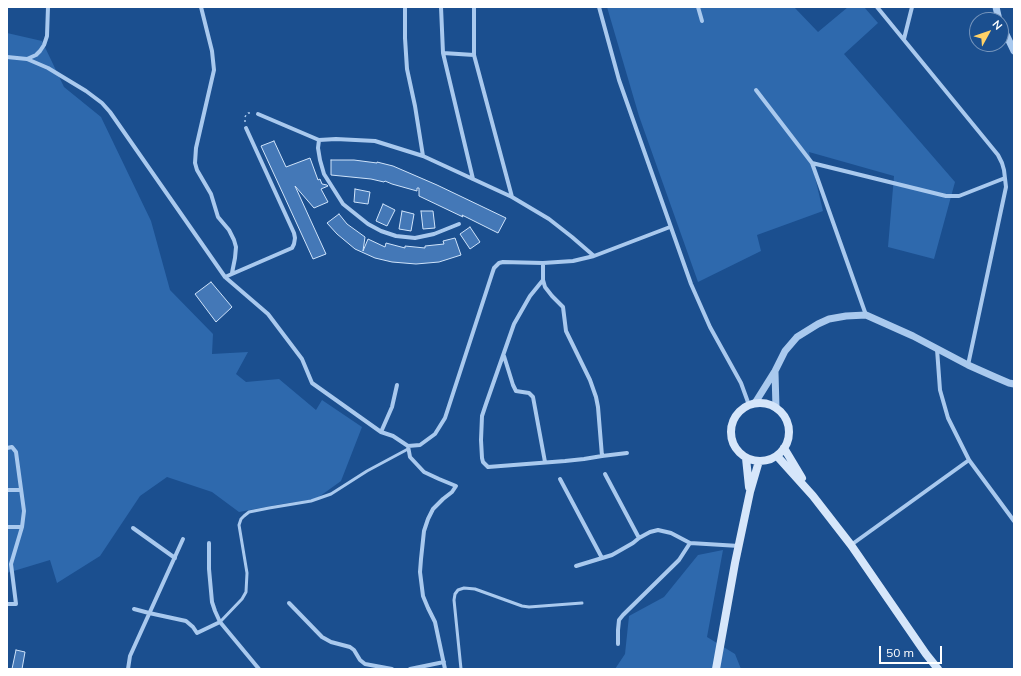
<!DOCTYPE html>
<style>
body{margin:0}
#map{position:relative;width:1021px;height:676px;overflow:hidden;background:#1b4f8f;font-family:Mulish,sans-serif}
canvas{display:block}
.frame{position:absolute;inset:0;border:8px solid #fff;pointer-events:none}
.north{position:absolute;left:969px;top:12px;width:40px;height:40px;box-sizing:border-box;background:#1b4f8f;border:1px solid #7695bc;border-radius:50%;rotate:50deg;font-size:11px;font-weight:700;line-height:16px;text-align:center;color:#fff}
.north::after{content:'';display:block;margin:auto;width:14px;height:18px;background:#ffd166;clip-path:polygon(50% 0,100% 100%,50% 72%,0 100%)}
.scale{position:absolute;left:879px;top:646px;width:63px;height:18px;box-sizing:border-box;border:2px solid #fff;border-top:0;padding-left:5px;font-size:12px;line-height:14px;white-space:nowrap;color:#fff;-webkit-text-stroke:3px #1b4f8f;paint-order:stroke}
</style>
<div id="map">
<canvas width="1021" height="676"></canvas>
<div class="frame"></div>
<div class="north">N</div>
<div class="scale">50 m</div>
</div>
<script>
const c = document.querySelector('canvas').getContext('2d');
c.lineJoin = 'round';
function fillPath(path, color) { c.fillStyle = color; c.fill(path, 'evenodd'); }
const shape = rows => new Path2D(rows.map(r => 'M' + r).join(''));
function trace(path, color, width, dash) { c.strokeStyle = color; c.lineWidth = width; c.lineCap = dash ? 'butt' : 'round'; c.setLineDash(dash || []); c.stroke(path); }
const green = shape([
 [607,7,794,7,818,32,848,7,864,7,878,23,844,54,955,182,934,259,888,247,894,176,809,152,823,211,757,235,761,251,698,282,639,116],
 [7,33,42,41,64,87,101,117,151,221,170,290,213,334,212,354,248,352,236,374,246,382,279,379,316,410,322,400,362,427,341,481,316,499,282,504,239,512,212,492,167,477,140,496,100,556,57,583,50,560,7,573],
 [723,550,707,637,735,654,741,669,615,669,625,654,629,616,664,597,698,555]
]);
const building = shape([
 [274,141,286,167,310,158,318,180,320,179,322,184,327,185,328,186,321,189,328,202,314,208,295,186,326,254,313,259,285,198,261,146,274,141],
 [331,160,354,160,377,163,377,162,393,166,437,185,506,218,498,233,462,215,463,217,419,196,419,188,417,188,417,191,392,184,385,181,384,182,371,179,331,175,331,160],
 [355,189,370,192,368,204,354,202,355,189],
 [383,204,395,210,387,226,376,221,383,204],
 [402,211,414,214,411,231,399,229,402,211],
 [421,211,433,211,435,228,423,229,421,211],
 [339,214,347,224,365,237,363,251,368,239,385,247,386,243,405,248,405,246,425,248,425,246,444,244,443,241,455,238,461,255,439,262,416,264,392,262,375,258,355,249,337,234,327,223,339,214],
 [470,227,480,242,470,249,460,234,470,227],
 [211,282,232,307,216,322,195,294,211,282],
 [16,650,25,652,22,669,12,669,16,650]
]);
const path = shape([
 [245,122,245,117,246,115,248,113,252,113]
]);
const service = shape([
 [220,622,242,599,246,592,247,573,239,525,241,519,244,516,249,512,269,508,311,501,331,494,367,471,408,449],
 [461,669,454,600,455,594,458,590,464,588,475,589,522,606,529,607,582,603]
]);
const minor = shape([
 [201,7,212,51,214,70,196,148,195,163,197,170,211,194,218,217,229,230,234,240,236,247,235,258,232,273],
 [405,7,405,38,407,69,415,106,423,156],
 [441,7,443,53,473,179],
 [474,7,474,55,512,197],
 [599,7,619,80,691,284,710,327,741,383,749,405],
 [698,7,702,21],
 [877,7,998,155,1002,163,1004,170,1006,187,968,365],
 [904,39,912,7],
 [443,53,474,55],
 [7,57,27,59,48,68,86,91,102,103,110,112,225,277,268,314,302,359,312,383,381,432,393,436,408,446,420,445,435,434,445,418,492,274,494,268,499,263,503,262,543,263,573,261,594,256,670,227],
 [27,59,36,55,40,51,44,45,47,36,48,7],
 [756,90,812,163,866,315],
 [258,114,319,140,336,139,375,141,423,156,512,197,549,219,572,237,594,256],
 [319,140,318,148,320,160,324,174,343,204,368,224,381,231,396,236,415,238,434,234,459,224],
 [812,163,946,196,959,196,1005,178],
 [543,263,543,280,545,287,552,296,563,307,566,331,590,380,596,397,598,407,602,456],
 [225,277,292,248,294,244,295,238,294,233,246,128],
 [543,280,530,296,514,324,486,404,482,416,481,440,482,458,483,462,488,467,565,461,584,459,602,456,627,453],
 [937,349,940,390,948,418,969,460,1014,521],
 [504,356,513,385,516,391,529,393,533,397,545,462],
 [381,432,392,407,397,385],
 [408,446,410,457,424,472,439,479,456,486,452,492,443,499,433,509,428,519,424,531,421,559,420,572,423,596,428,608,435,622,445,669],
 [7,448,12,447,16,452,24,511,22,527,11,564,16,604,7,604],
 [605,474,639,538],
 [560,479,602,558],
 [7,490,21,490],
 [7,527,22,527],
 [133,528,175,558],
 [209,543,209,569,212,602,215,611,220,622,259,669],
 [851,545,969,460],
 [576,566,612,555,633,543,639,538,650,532,658,530,671,533,690,543,739,546],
 [289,603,322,637,331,642,350,647,354,650,360,660,365,664,392,669],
 [134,609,149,613,186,621,193,627,197,633,220,622],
 [618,644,618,630,619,620,623,615,679,560,690,543],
 [128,669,130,656,183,539],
 [410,669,444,662]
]);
const tertiary = shape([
 [996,7,999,20],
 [1001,24,1014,51],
 [775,372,776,408],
 [755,403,775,371,785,351,797,337,818,324,829,319,846,316,866,315,913,336,968,365,995,377,1009,383,1014,384]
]);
const secondary = shape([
 '731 432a29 29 0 1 1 58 0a29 29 0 1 1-58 0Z',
 [784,448,802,478],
 [777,456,813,496,851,545,926,654,938,669],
 [746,458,749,487],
 [716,669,735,563,750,492,759,461]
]);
fillPath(green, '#2e69ad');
fillPath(building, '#4478b7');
trace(building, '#cfe3fa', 1);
trace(path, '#a9c9ee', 1.5, [2, 3]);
trace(service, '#a9c9ee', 3);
trace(minor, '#a9c9ee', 4);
trace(tertiary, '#a9c9ee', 7);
trace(secondary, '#d6e6fa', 8);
</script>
